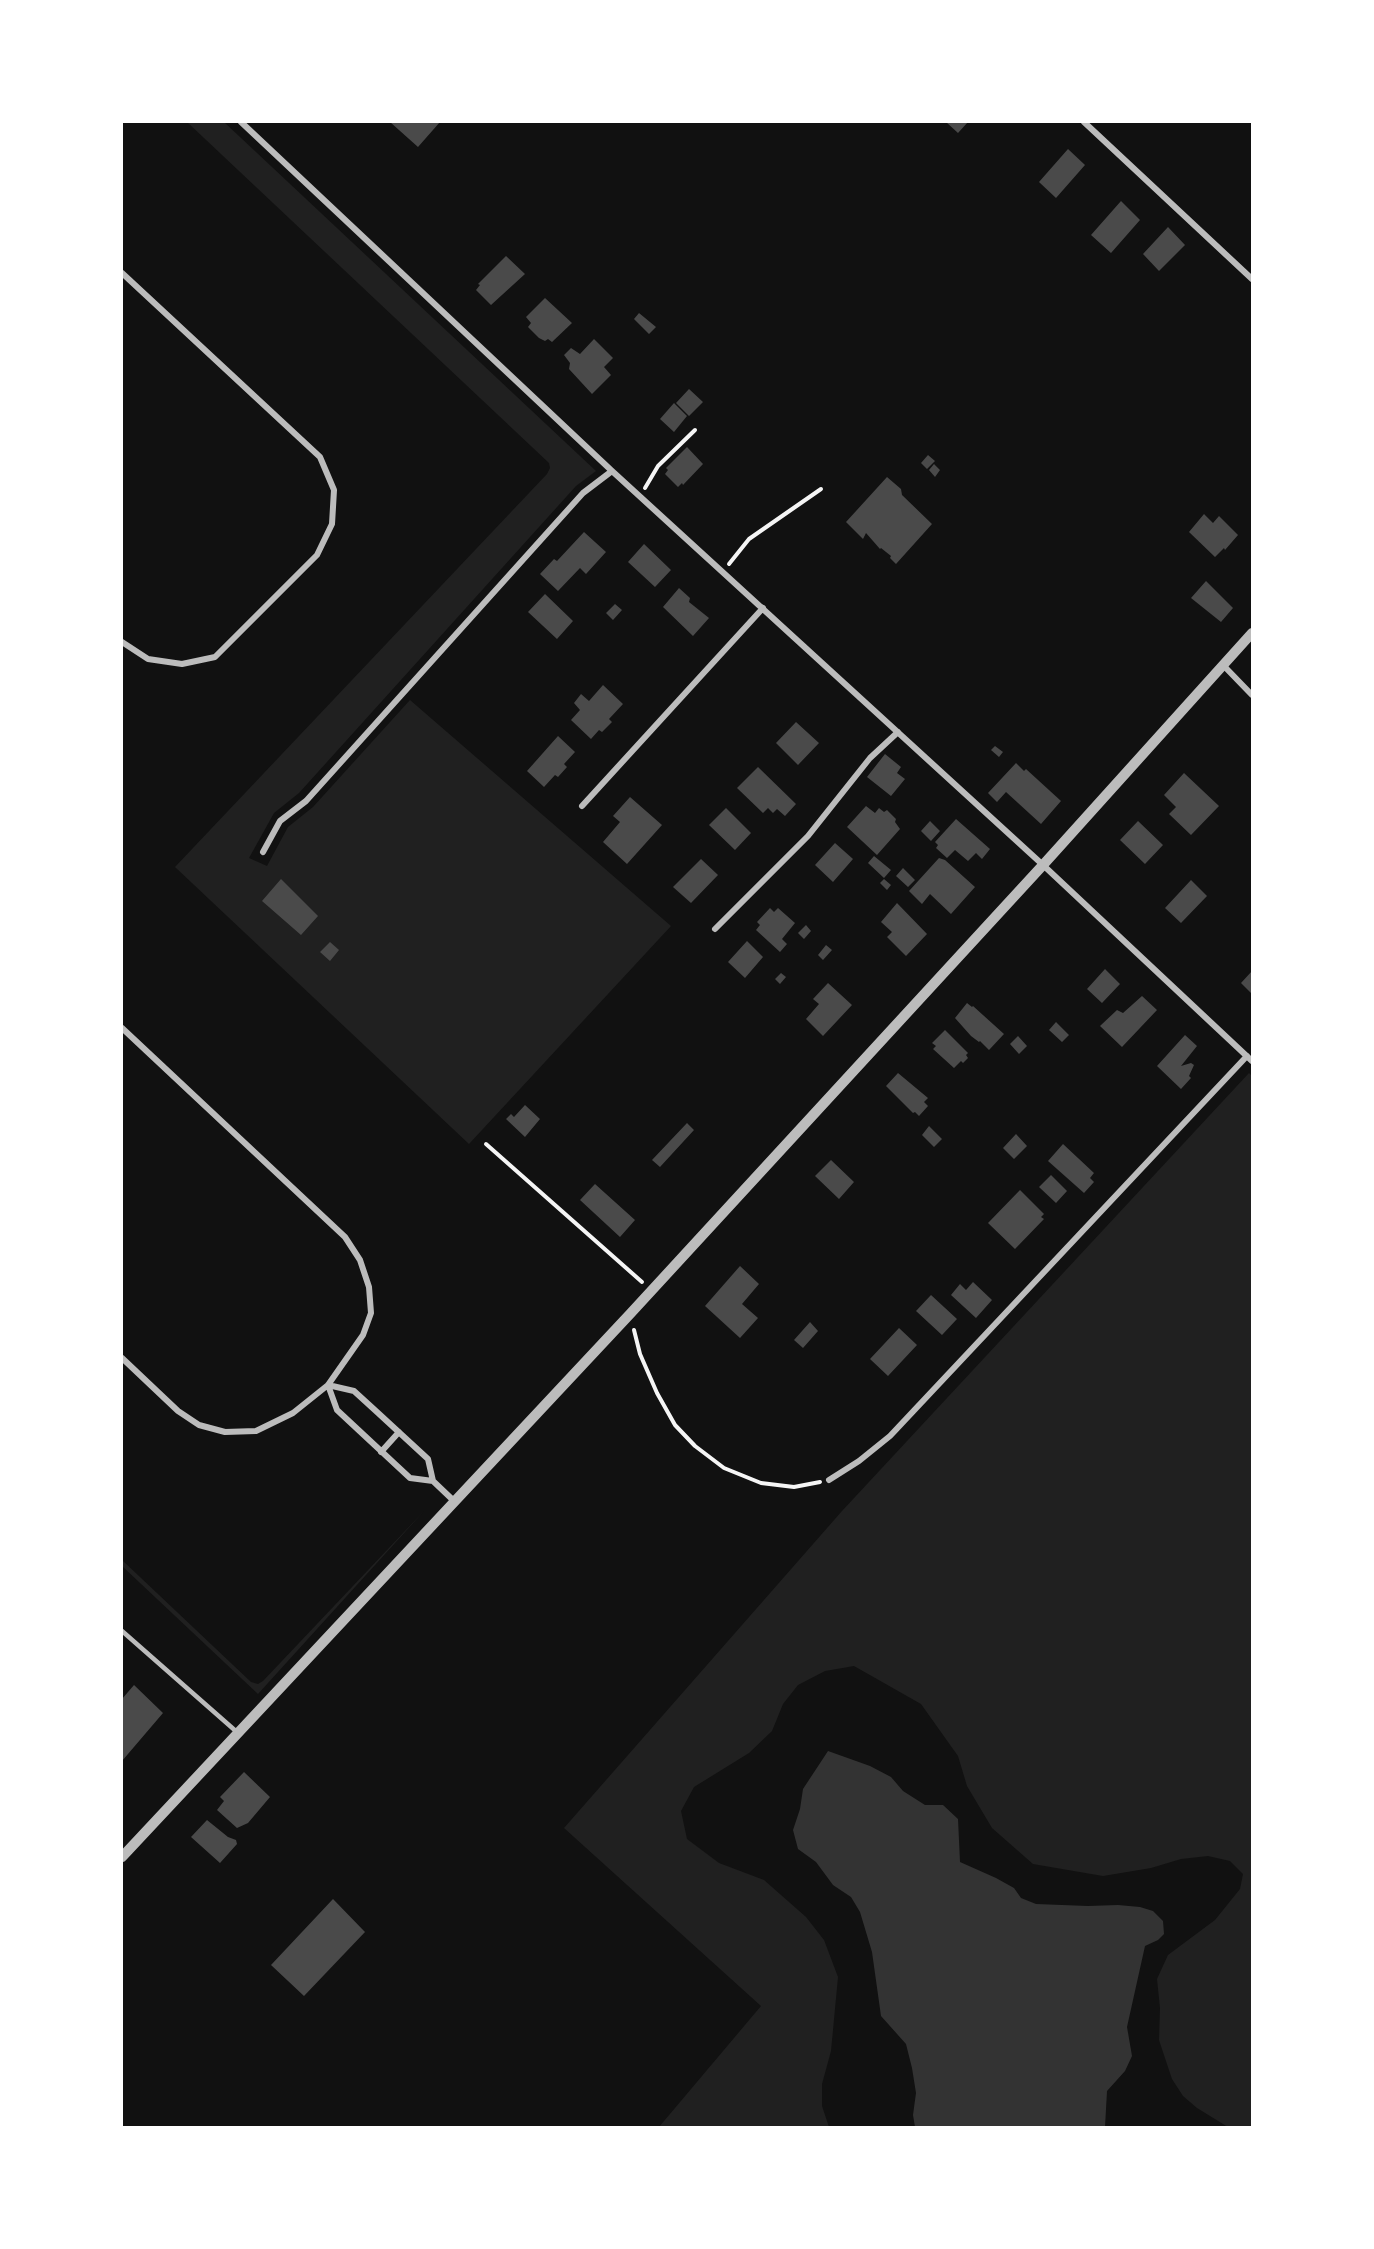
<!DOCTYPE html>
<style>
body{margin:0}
#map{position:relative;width:1374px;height:2249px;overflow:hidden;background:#111;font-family:Bitter,serif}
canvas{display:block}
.frame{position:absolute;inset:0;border:123px solid #fff;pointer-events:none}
</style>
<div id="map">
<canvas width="1374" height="2249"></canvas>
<div class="frame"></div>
</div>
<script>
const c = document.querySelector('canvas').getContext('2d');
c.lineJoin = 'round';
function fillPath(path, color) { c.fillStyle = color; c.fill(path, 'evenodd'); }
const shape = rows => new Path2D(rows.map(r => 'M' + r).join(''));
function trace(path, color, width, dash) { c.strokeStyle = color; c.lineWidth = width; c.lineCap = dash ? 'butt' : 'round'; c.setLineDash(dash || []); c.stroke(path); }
const green = shape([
 [187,122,224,122,596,471,576,486,299,793,274,813,249,858,267,866,288,827,313,807,410,700,671,926,469,1144,175,867,547,474,550,468,549,463],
 [1249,1073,1252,1076,1252,2127,1228,2127,1197,2108,1183,2096,1172,2079,1159,2040,1160,2008,1157,1979,1168,1955,1215,1920,1240,1889,1243,1874,1230,1861,1208,1856,1181,1859,1151,1868,1103,1876,1033,1864,992,1828,967,1786,958,1756,921,1704,854,1666,825,1671,798,1685,783,1704,772,1731,749,1753,694,1787,681,1811,687,1839,719,1863,764,1880,806,1917,824,1940,838,1977,831,2051,822,2084,822,2106,829,2127,659,2127,761,2006,564,1828,842,1511],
 [424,1511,258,1694,122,1566,122,1560,251,1682,258,1684,263,1681]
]);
const water = shape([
 [828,1751,870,1766,891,1777,903,1791,925,1805,943,1805,958,1819,960,1862,996,1878,1014,1888,1021,1898,1036,1904,1088,1906,1118,1905,1140,1907,1153,1911,1163,1921,1164,1934,1158,1940,1145,1946,1127,2027,1132,2056,1125,2071,1107,2091,1105,2127,915,2127,913,2115,916,2093,912,2068,906,2044,881,2016,872,1952,860,1912,851,1897,833,1885,816,1862,798,1849,793,1830,800,1809,803,1789]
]);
const building = shape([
 [390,122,440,122,418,147],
 [946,122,968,122,958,133],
 [1068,149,1085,165,1056,198,1039,182],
 [1121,201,1140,220,1111,253,1091,235],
 [1168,227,1185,245,1159,271,1143,254],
 [506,256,525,274,491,305,476,290,480,285,478,284],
 [545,298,572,323,552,342,548,339,545,341,539,338,528,327,531,323,526,317],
 [639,313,656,327,649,334,634,319],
 [594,339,613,358,604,367,611,375,592,394,569,369,570,363,564,355,571,348,580,354],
 [689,389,703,402,689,416,676,403],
 [674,403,687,416,674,432,660,419],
 [687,447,703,464,683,485,682,483,678,487,665,474,668,470,666,468],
 [928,455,935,461,927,469,921,463],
 [934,464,940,470,935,477,929,470],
 [887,477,901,489,902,495,932,524,896,564,890,558,891,556,881,548,880,549,866,533,863,539,846,522],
 [1204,514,1213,523,1219,516,1238,535,1225,550,1224,548,1215,557,1189,532],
 [584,532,606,552,586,574,580,568,558,591,540,574,554,559,557,561],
 [644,544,671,570,655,587,628,562],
 [1206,581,1233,608,1221,622,1191,598],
 [679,588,690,598,689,602,709,618,693,636,663,607],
 [545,594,573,621,557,639,528,612],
 [615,604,622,610,613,620,606,613],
 [603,685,623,704,609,719,612,722,602,732,599,730,591,739,571,720,580,710,574,703,581,694,589,701],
 [796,722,819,743,798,765,776,743],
 [558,736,575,752,564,764,567,767,558,777,555,775,544,787,527,771],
 [995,746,1003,752,999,757,991,750],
 [885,754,901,767,897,773,905,779,891,796,867,777],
 [1016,763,1024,771,1026,769,1061,801,1041,824,1006,792,997,802,988,793],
 [758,767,796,804,785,816,777,809,773,813,768,808,763,813,737,788],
 [1184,773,1219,806,1191,835,1169,814,1176,807,1164,795],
 [630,797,662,825,627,864,603,842,620,822,613,816],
 [866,806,875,813,879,808,884,812,887,810,896,819,895,822,900,829,877,855,847,827],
 [726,808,751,833,735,850,709,825],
 [956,819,990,849,982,859,976,853,968,861,955,850,947,858,936,848,938,845,935,842],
 [930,821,940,831,931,841,921,831],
 [1138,821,1163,845,1145,864,1120,840],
 [835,843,853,859,833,882,815,865],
 [874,856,891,870,884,878,868,863],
 [939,858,945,860,975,887,951,914,930,894,922,904,909,891],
 [701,859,718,875,691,903,673,887],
 [903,868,915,880,908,887,896,876],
 [281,879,318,916,301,935,262,901],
 [884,879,891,885,887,890,880,883],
 [1191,880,1207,896,1181,923,1165,908],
 [897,903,927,934,906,956,887,937,892,932,881,922],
 [770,908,774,912,778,908,795,923,782,939,787,944,780,952,756,930,760,925,757,922],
 [806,925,811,931,804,939,798,933],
 [747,941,763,957,745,978,728,962],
 [330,942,339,950,330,961,320,952],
 [826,945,832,950,823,960,818,955],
 [1105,969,1120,984,1102,1003,1087,989],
 [1252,971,1252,994,1241,983],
 [781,973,786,977,780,984,775,979],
 [828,983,852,1005,823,1036,806,1019,819,1004,813,999],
 [1142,996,1157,1010,1122,1047,1100,1026,1117,1010,1123,1013],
 [967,1003,972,1007,973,1006,1004,1034,989,1050,980,1041,979,1042,971,1036,955,1018],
 [1056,1022,1069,1035,1062,1042,1049,1030],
 [945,1030,968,1053,966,1055,968,1058,963,1063,961,1061,954,1068,933,1049,936,1046,932,1043],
 [1185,1035,1197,1046,1181,1066,1191,1063,1194,1065,1189,1076,1191,1078,1181,1089,1157,1066],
 [1018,1036,1027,1046,1019,1054,1010,1044],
 [898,1073,928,1098,924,1102,928,1106,919,1116,915,1112,913,1113,886,1086],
 [525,1105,540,1119,525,1137,506,1119,511,1114,514,1117],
 [687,1123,694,1130,660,1167,652,1160],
 [929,1126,942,1139,934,1147,922,1135],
 [1016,1134,1027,1146,1014,1159,1003,1148],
 [1063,1144,1094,1173,1090,1178,1094,1182,1084,1193,1048,1161],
 [831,1160,854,1182,839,1199,815,1176],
 [1051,1175,1067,1191,1056,1203,1039,1187],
 [595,1184,635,1220,620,1237,580,1200],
 [1020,1190,1044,1214,1041,1217,1044,1219,1015,1249,988,1223],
 [740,1266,759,1284,742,1304,758,1318,740,1338,705,1306],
 [973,1282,992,1300,976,1318,951,1295,960,1284,966,1290],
 [931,1295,957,1319,942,1335,916,1311],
 [810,1322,818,1331,803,1348,794,1340],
 [899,1328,917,1345,888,1376,870,1359],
 [134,1685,163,1713,122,1761,122,1699],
 [244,1772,270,1797,248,1823,237,1828,217,1810,224,1801,220,1797],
 [207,1820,228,1837,236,1840,237,1844,220,1863,191,1837],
 [333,1899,365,1932,304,1996,271,1965]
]);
const path = shape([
 [645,488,658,466,695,430],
 [729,564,749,539,821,489],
 [486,1144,642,1282],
 [634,1330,640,1354,657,1393,675,1425,695,1446,724,1468,761,1483,794,1487,820,1482]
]);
const service = shape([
 [122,1631,238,1733]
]);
const minor = shape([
 [241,122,612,471,1043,865,1252,1061],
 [1084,122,1252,279],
 [122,273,320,457,334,490,332,524,317,555,215,657,182,664,148,659,122,642],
 [1223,665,1252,695],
 [582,806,763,608],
 [263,852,280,821,306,801,583,493,612,471],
 [715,929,808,836,870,758,898,732],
 [122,1028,345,1237,360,1260,369,1287,371,1313,363,1335,328,1385,293,1413,256,1431,225,1432,199,1425,178,1411,122,1358],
 [328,1385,354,1391,377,1412,428,1459,433,1481,454,1501],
 [328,1385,337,1410,410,1478,433,1481],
 [381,1452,399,1432],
 [829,1480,859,1461,890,1436,1247,1056]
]);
const tertiary = shape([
 [122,1857,630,1314,1043,865,1252,633]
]);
fillPath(green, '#202020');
fillPath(water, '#333');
fillPath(building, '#4a4a4a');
trace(path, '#f5f5f5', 4);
trace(service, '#bcbcbc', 4.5);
trace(minor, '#bcbcbc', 6);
trace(tertiary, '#bcbcbc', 10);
</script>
